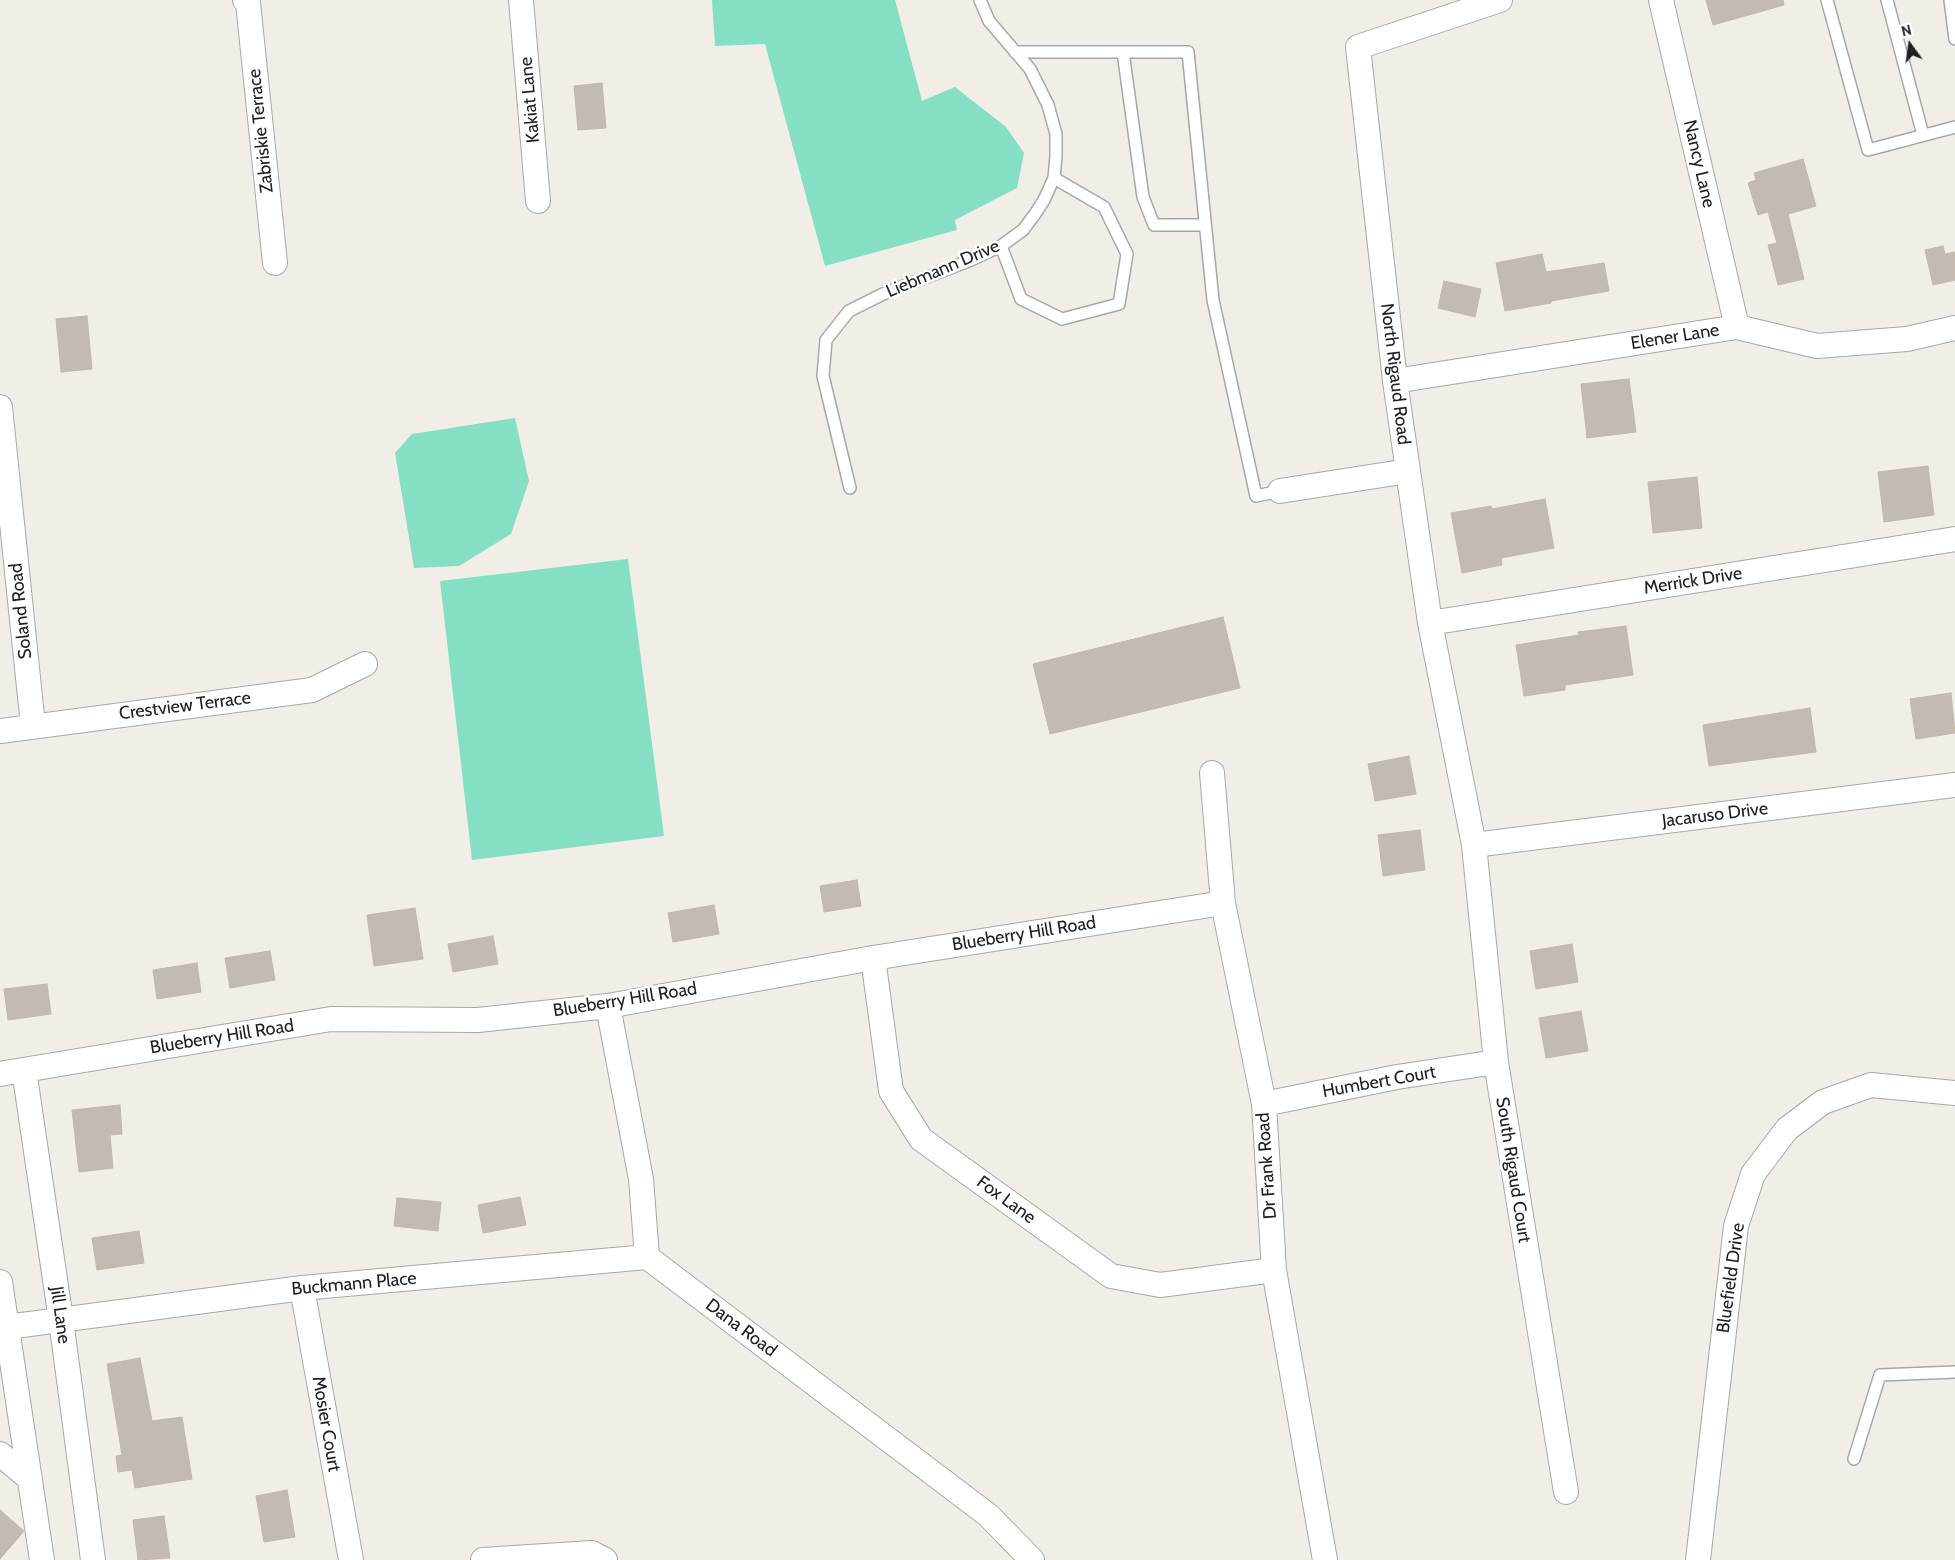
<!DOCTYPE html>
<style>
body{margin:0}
#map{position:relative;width:1955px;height:1560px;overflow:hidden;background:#f1eee7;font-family:Cabin,sans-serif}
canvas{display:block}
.north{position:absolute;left:1885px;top:20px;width:50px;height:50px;-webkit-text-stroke:4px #fff;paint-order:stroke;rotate:346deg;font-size:14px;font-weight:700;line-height:20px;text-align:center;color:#202020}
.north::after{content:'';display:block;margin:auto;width:18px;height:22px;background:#202020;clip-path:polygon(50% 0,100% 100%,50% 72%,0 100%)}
</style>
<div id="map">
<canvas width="1955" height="1560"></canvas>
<div class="north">N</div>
</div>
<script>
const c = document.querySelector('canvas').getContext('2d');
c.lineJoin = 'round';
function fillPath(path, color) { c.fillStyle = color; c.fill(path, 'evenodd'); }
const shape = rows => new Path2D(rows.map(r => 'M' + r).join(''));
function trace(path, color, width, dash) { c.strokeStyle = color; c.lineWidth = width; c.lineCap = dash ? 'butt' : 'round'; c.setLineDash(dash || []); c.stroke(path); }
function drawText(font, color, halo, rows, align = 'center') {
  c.font = font + ' Cabin,sans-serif'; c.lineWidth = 5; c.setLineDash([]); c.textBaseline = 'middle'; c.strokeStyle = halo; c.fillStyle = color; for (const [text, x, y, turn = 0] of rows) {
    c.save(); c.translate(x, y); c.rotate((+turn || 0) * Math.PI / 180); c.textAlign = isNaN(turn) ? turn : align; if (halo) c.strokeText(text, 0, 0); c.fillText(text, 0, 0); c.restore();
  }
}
const pitch = shape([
 [712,0,895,0,922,101,955,87,1006,127,1024,153,1017,188,955,220,957,230,825,266,765,44,715,46],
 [515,418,529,481,511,534,459,566,414,568,395,453,412,434],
 [628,559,664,836,472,860,440,581]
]);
const building = shape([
 [1706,0,1783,0,1784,5,1713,25,1706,0],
 [602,83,606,128,578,130,574,86,602,83],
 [1803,159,1816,206,1788,214,1804,279,1778,285,1768,245,1777,243,1768,212,1758,215,1748,183,1756,180,1754,173,1803,159],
 [1943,246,1945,254,1955,252,1955,280,1933,285,1925,250,1943,246],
 [1542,254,1546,272,1604,263,1609,291,1551,301,1551,303,1505,311,1496,263,1542,254],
 [1444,281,1481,289,1475,317,1438,308,1444,281],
 [87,316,92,369,61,372,56,319,87,316],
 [1629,379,1636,432,1587,438,1581,384,1629,379],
 [1928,466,1934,515,1884,522,1878,472,1928,466],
 [1697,477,1702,528,1653,533,1648,482,1697,477],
 [1545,499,1554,548,1501,558,1502,565,1462,573,1451,513,1491,506,1492,509,1545,499],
 [1223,617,1240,688,1050,734,1033,664,1223,617],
 [1626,626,1633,675,1565,685,1565,690,1524,696,1516,645,1579,635,1578,632,1626,626],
 [1951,693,1955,733,1916,739,1910,699,1951,693],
 [1810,708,1816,752,1709,766,1703,725,1810,708],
 [1409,756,1416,794,1375,801,1368,764,1409,756],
 [1420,830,1425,870,1383,876,1378,835,1420,830],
 [857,880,861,906,824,912,820,886,857,880],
 [714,905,719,934,673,942,668,913,714,905],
 [415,908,423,959,374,966,367,915,415,908],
 [493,936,498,964,453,972,448,944,493,936],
 [1572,944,1578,982,1536,989,1530,951,1572,944],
 [270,951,275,980,230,988,225,958,270,951],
 [197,963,201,992,157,999,153,970,197,963],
 [47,984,51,1014,8,1020,4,989,47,984],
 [1581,1011,1588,1051,1546,1058,1539,1018,1581,1011],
 [120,1105,122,1134,110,1135,113,1168,79,1172,72,1110,120,1105],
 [520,1197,526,1225,483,1233,478,1205,520,1197],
 [397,1198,441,1202,438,1231,394,1226,397,1198],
 [139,1231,144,1263,97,1270,92,1238,139,1231],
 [140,1358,152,1421,182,1417,192,1479,135,1488,132,1470,118,1472,116,1456,122,1455,107,1364,140,1358],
 [287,1490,295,1537,264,1542,256,1496,287,1490],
 [0,1510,24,1531,0,1559,0,1510],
 [164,1516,170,1558,138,1560,133,1520,164,1516]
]);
const lane = shape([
 [1827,0,1868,150,1955,127],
 [1887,0,1923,135],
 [1950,0,1955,39],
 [1015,52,1188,52,1213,300,1256,496,1280,491],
 [1123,52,1143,197,1154,225,1205,225],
 [1001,246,1021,299,1062,319,1119,304,1127,254,1104,207,1054,178],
 [850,488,823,376,826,340,849,311,883,294,971,260,1001,246,1023,230,1035,214,1044,200,1054,178,1056,156,1056,134,1048,105,1030,69,989,21,980,0],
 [1854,1459,1880,1375,1955,1372]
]);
const street = shape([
 [245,0,248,3,275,263],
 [521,0,538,201],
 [1500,0,1358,47,1395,381,1430,623,1474,845,1496,1062,1566,1492],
 [1661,0,1737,327],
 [1395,381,1737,327,1817,346,1907,339,1955,328],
 [0,407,33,726],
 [1280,491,1408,471],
 [1430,623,1955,539],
 [0,731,312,690,365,664],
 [1212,773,1223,903,1264,1104,1274,1270,1325,1560],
 [1474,845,1955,785],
 [873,958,891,1091,921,1139,1111,1276,1160,1285,1274,1270],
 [608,1006,641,1179,647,1257,988,1515,1032,1560],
 [24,1070,61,1320,93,1560],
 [0,1074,331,1019,478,1020,608,1006,873,958,1223,903],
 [1264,1104,1397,1077,1496,1062],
 [0,1282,42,1560],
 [302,1288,351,1560],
 [7,1327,302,1288,647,1257],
 [0,1454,30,1479],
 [483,1560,592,1553,605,1560],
 [1698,1560,1736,1226,1753,1174,1787,1129,1823,1102,1871,1085,1955,1093]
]);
const streetNames = [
 ["Kakiat Lane",530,100,-95],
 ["Zabriskie Terrace",261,131,-96],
 ["Nancy Lane",1699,164,77],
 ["Liebmann Drive",943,269,-23],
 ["Elener Lane",1675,337,-9],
 ["North Rigaud Road",1395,374,83],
 ["Merrick Drive",1693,581,-9],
 ["Soland Road",21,611,-96],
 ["Crestview Terrace",185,706,-7],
 ["Jacaruso Drive",1715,815,-7],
 ["Blueberry Hill Road",1024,934,-9],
 ["Blueberry Hill Road",625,1000,-9],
 ["Blueberry Hill Road",222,1037,-9],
 ["Humbert Court",1379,1082,-10],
 ["Dr Frank Road",1267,1166,-94],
 ["South Rigaud Court",1513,1170,81],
 ["Fox Lane",1006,1200,36],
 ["Bluefield Drive",1731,1278,-82],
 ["Buckmann Place",354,1284,-5],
 ["Jill Lane",60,1315,82],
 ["Dana Road",741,1328,37],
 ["Mosier Court",326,1424,80]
];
fillPath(pitch, '#85dfc4');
fillPath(building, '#c2bbb3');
trace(building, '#c3b6a9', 1);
trace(lane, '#a7a7a7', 14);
trace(street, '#a7a7a7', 26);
trace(lane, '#fff', 11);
trace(street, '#fff', 24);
drawText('18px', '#202020', '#fff', streetNames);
</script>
